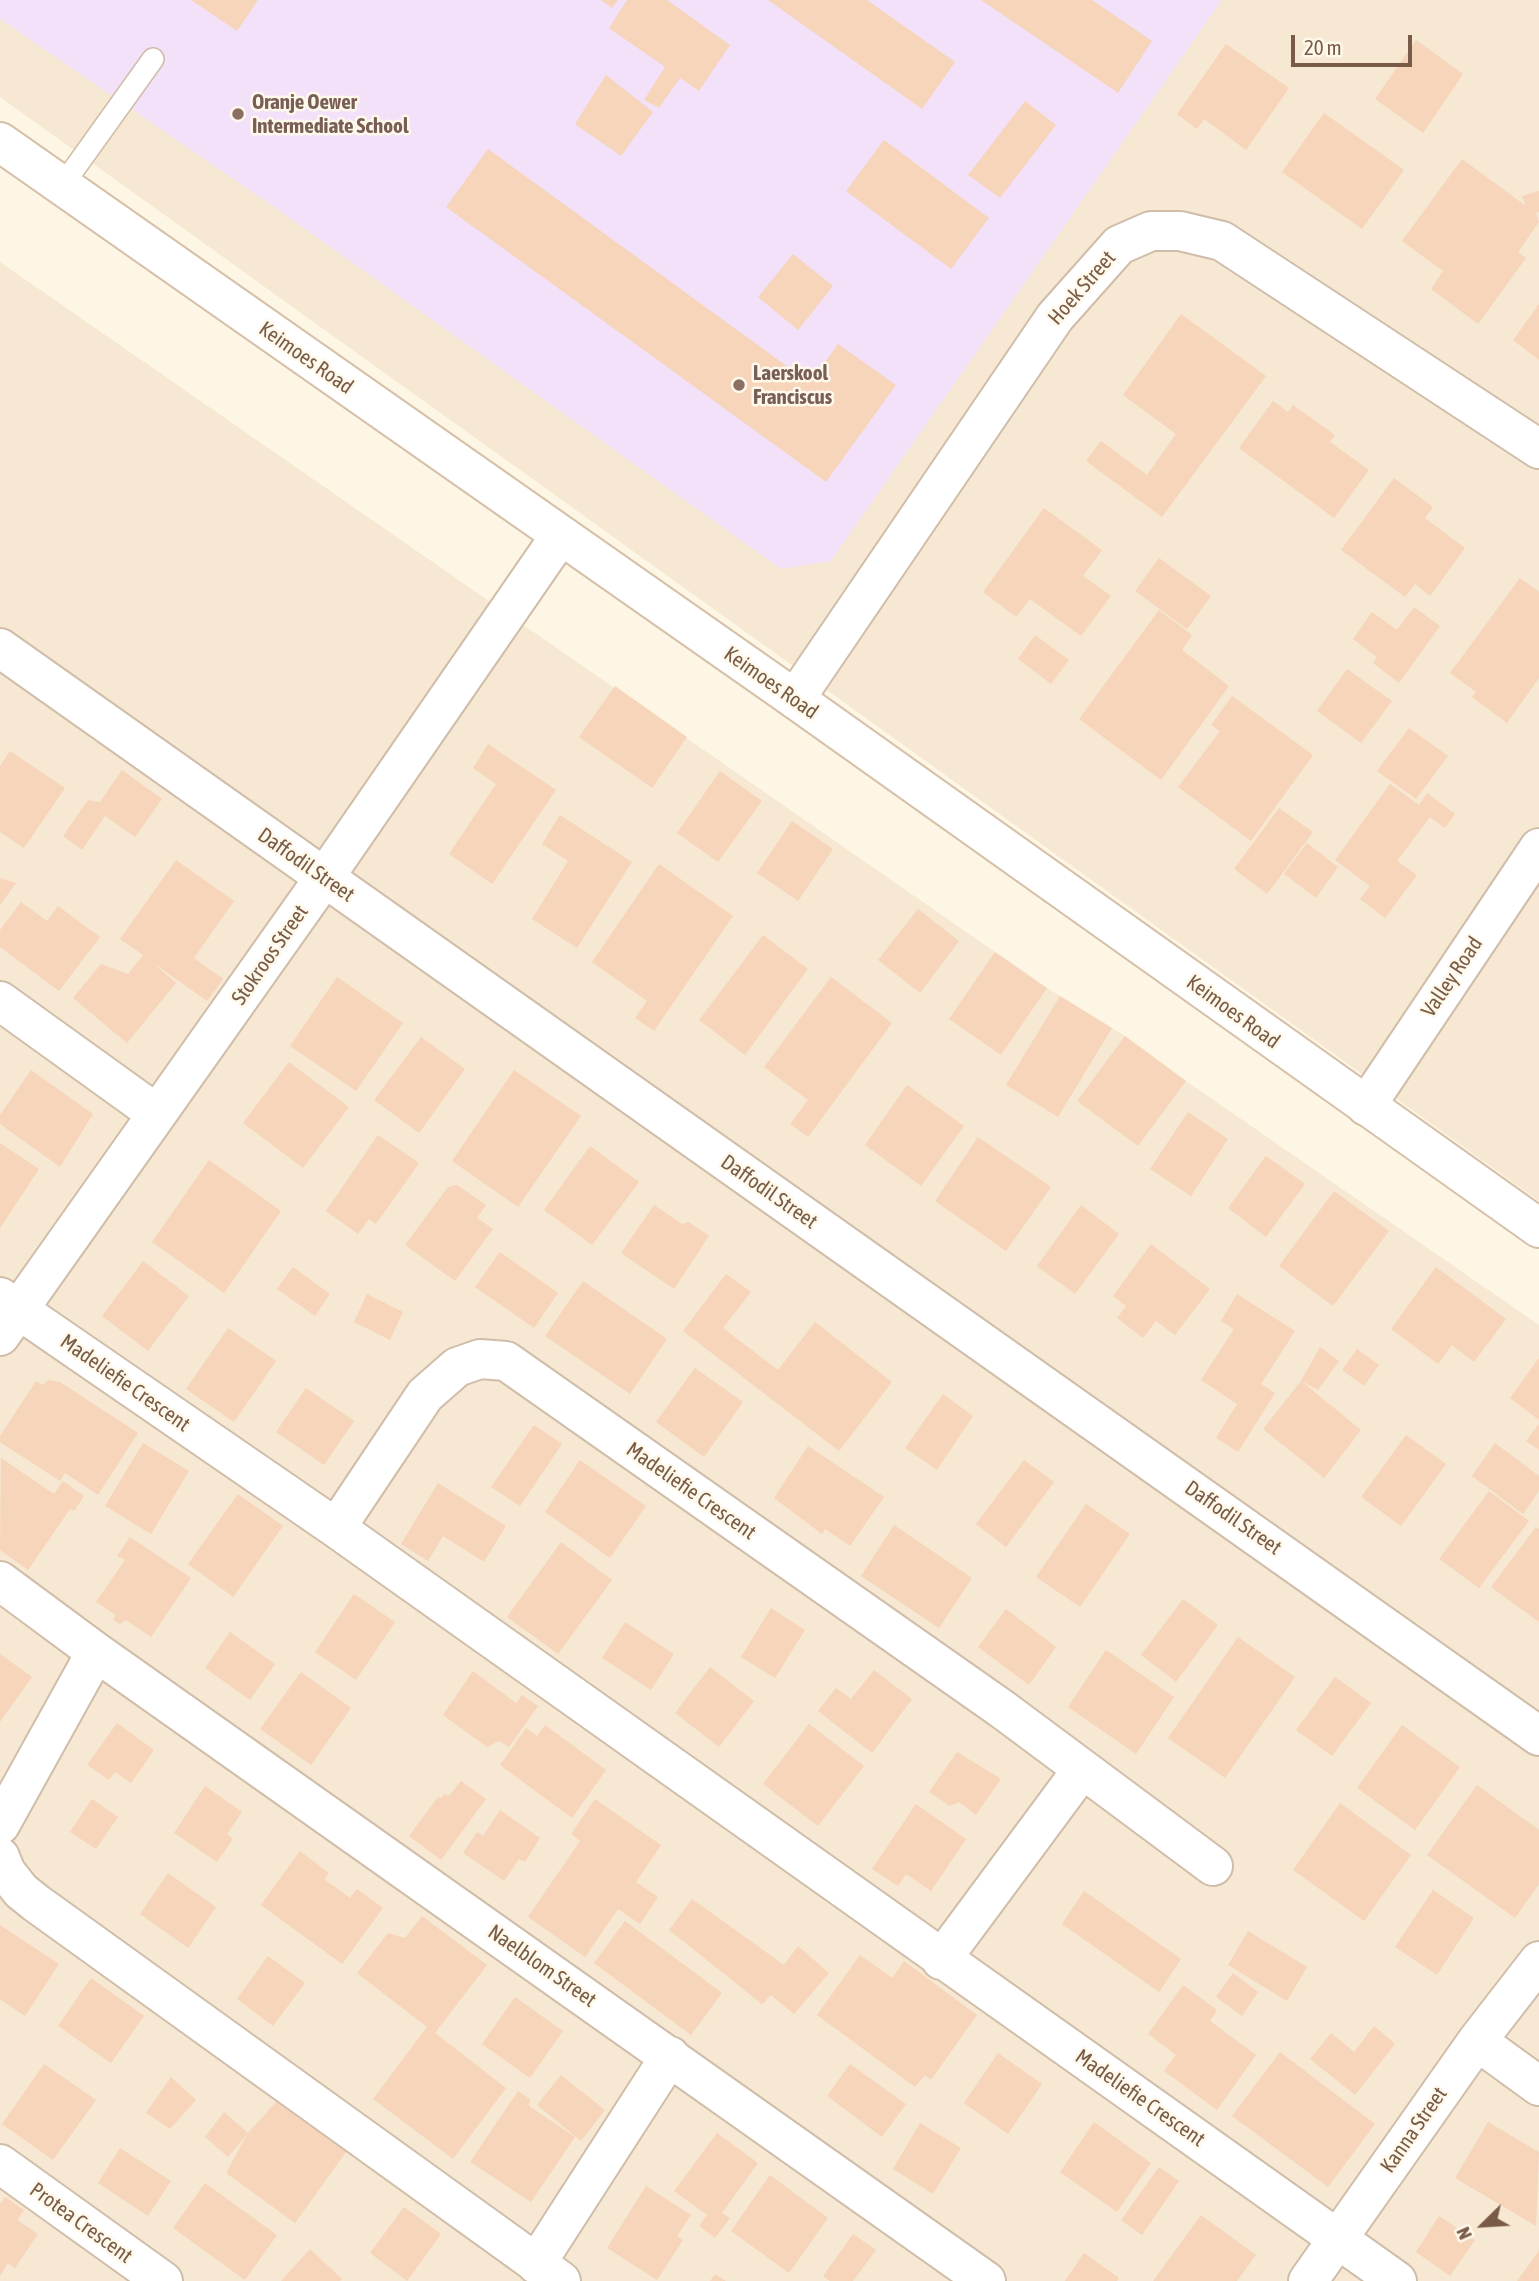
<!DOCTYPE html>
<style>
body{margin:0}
#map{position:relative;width:1539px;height:2281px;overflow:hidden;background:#fef6e4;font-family:"Asap Condensed",sans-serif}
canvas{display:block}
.north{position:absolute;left:1448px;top:2190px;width:70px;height:70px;-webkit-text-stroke:5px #fff9ec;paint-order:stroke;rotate:246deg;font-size:19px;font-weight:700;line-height:28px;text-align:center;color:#795c47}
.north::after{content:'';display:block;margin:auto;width:24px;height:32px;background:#795c47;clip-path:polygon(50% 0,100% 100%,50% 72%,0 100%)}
.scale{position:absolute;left:1291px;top:35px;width:121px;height:32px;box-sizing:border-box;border:4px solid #795c47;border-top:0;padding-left:9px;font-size:21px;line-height:24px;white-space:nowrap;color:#795c47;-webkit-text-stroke:5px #fff9ec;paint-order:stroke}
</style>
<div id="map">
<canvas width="1539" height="2281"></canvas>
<div class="north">N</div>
<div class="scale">20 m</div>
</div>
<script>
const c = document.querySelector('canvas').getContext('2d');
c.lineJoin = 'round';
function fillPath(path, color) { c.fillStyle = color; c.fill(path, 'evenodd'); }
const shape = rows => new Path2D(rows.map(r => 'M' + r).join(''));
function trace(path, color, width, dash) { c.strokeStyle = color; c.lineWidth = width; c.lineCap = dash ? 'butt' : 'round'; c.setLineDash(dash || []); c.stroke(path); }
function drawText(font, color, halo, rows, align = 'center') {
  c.font = font + ' "Asap Condensed",sans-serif'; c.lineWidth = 5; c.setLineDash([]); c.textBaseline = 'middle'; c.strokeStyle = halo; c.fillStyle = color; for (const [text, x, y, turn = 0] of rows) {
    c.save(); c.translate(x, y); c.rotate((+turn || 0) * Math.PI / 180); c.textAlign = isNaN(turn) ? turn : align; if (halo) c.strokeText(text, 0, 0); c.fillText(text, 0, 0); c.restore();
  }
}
const residential = shape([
 [0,0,1539,0,1539,1201,0,97],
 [0,262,1047,988,1125,1036,1186,1081,1539,1325,1539,2281,0,2281]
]);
const education = shape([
 [0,0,1222,0,831,561,781,569,277,209,0,19]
]);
const building = shape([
 [191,0,258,0,237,31],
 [601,0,618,0,612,8],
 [627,0,667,0,730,45,699,91,680,78,659,108,644,100,665,67,609,28],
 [768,0,867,0,955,62,922,109],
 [981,0,1092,0,1152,41,1118,93],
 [1416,40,1463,74,1423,133,1375,99],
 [1226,44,1289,88,1246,150,1204,119,1197,129,1177,114],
 [606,75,653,112,621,156,575,124],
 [1025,101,1056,125,1000,198,968,175],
 [1324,113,1404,170,1362,229,1282,172],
 [884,140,989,218,951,269,846,191],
 [488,149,810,383,838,344,896,385,826,482,446,207],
 [1462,159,1526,206,1522,196,1539,191,1539,212,1536,213,1539,222,1518,252,1526,258,1478,324,1431,289,1443,271,1402,241],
 [793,254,833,286,798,330,758,297],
 [1539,304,1539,360,1513,340],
 [1181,314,1266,376,1162,517,1086,461,1101,441,1147,475,1176,434,1123,395],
 [1273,401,1288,412,1293,405,1335,435,1330,442,1369,470,1334,518,1239,448],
 [1394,478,1433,507,1425,518,1465,548,1430,596,1415,584,1405,597,1341,550],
 [1044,508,1102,550,1083,576,1111,596,1081,636,1030,599,1016,617,983,592],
 [1159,558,1211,596,1187,629,1135,591],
 [1520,578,1539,592,1539,678,1507,723,1472,697,1476,692,1450,673],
 [1414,607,1440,626,1399,683,1373,663,1377,657,1353,639,1372,612,1397,630],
 [1159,610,1192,635,1182,650,1229,686,1161,780,1079,719],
 [1035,635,1069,660,1051,684,1018,659],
 [1347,669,1392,701,1361,743,1317,711],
 [615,686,687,737,652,788,579,737],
 [1232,696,1313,755,1251,841,1178,787,1220,731,1211,725],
 [1409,728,1448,756,1416,799,1377,771],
 [488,744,556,790,492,884,449,854,496,784,473,768],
 [10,751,65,788,24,848,0,832,0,766],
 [122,770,162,799,135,837,105,816,82,850,63,836,88,800,100,802],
 [720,771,762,801,718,862,677,833],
 [1390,784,1419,805,1427,793,1455,814,1445,828,1430,817,1397,861,1417,875,1385,918,1360,899,1370,886,1335,860],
 [1279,808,1313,832,1267,894,1234,869],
 [560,815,632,862,577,948,532,919,568,861,542,844],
 [792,821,833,849,798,901,757,873],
 [1307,843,1338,867,1316,898,1284,874],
 [176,860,234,901,194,958,223,979,207,1001,152,962,176,983,127,1043,73,998,101,964,128,974,143,955,120,939],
 [659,864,733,916,654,1031,635,1018,647,1001,592,962],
 [0,878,16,883,0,905],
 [21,902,47,921,58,906,100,937,59,991,0,947,0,930],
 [918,909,959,941,920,993,878,960],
 [763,935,808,969,745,1055,699,1020],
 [995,952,1047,988,1001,1055,949,1019],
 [337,977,403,1023,356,1091,290,1046],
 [831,977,892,1023,808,1137,790,1124,808,1100,764,1067],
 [1060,996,1112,1028,1058,1117,1006,1085],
 [1125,1036,1186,1081,1138,1146,1077,1101],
 [421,1037,465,1069,419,1133,374,1100],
 [289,1062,349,1107,303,1168,243,1123],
 [31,1070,93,1114,60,1167,0,1124,0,1115],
 [514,1070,581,1116,518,1207,452,1161],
 [907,1085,964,1126,921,1186,865,1145],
 [1188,1112,1228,1139,1191,1196,1150,1169],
 [378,1135,419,1163,376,1224,369,1219,358,1234,326,1211],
 [978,1137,1051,1187,1006,1251,935,1201],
 [0,1143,39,1169,0,1228],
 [590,1146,639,1182,592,1245,544,1210],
 [1266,1156,1305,1184,1266,1237,1228,1208],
 [209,1160,281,1211,224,1293,152,1242],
 [457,1185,486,1205,477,1218,493,1229,455,1281,405,1245,448,1187],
 [1334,1191,1389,1231,1333,1306,1279,1266],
 [654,1205,682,1224,689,1222,709,1236,674,1289,621,1253],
 [1081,1205,1119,1234,1075,1294,1037,1266],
 [1151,1244,1210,1289,1175,1335,1156,1321,1143,1338,1117,1318,1126,1306,1113,1296],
 [500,1252,558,1293,534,1328,475,1287],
 [143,1261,189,1296,148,1351,102,1316],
 [293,1267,330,1294,315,1316,277,1289],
 [1436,1267,1506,1319,1474,1362,1452,1345,1438,1364,1391,1329],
 [726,1274,751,1292,723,1328,778,1370,815,1322,892,1382,839,1451,683,1331],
 [583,1281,667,1339,630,1394,545,1336],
 [367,1294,403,1312,390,1340,354,1322],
 [1237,1294,1295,1331,1261,1384,1275,1393,1238,1452,1216,1438,1237,1404,1201,1380,1234,1329,1221,1321],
 [228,1328,276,1361,234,1422,186,1389],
 [1320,1347,1339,1361,1318,1390,1301,1381],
 [1357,1349,1379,1365,1364,1386,1342,1370],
 [1539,1358,1539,1420,1510,1398],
 [695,1368,743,1402,704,1457,656,1422],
 [49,1380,60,1382,138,1433,98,1495,65,1473,60,1481,0,1442,0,1436,36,1381,42,1385],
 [1301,1381,1361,1430,1324,1478,1263,1429],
 [306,1388,354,1421,324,1465,276,1432],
 [943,1394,973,1416,937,1470,905,1448],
 [1539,1424,1539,1450,1526,1441],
 [534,1425,562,1444,520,1506,491,1487],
 [1406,1435,1446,1464,1401,1526,1361,1497],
 [143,1443,189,1471,151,1534,105,1506],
 [1495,1443,1539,1476,1539,1491,1523,1514,1472,1476],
 [808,1446,884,1497,850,1546,825,1529,822,1534,774,1498],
 [1,1458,54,1494,63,1481,84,1496,74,1511,70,1509,28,1570,0,1550],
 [580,1460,646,1506,610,1558,545,1512],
 [1024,1460,1054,1482,1006,1547,976,1524],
 [438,1483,506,1526,484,1562,443,1536,428,1561,401,1544],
 [1489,1491,1529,1521,1479,1588,1439,1559],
 [238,1494,283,1526,233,1597,188,1564],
 [1086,1504,1130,1534,1080,1607,1036,1577],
 [894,1525,972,1578,939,1628,861,1576],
 [1536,1527,1539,1529,1539,1622,1491,1587],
 [130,1537,191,1578,151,1637,126,1620,120,1624,113,1620,116,1615,96,1602,125,1560,117,1556],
 [561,1542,612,1580,558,1654,507,1617],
 [354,1594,395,1622,356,1680,315,1652],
 [1183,1599,1218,1625,1176,1682,1141,1655],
 [771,1608,805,1630,775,1678,741,1657],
 [1006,1609,1056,1647,1029,1685,978,1647],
 [625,1622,674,1654,651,1690,602,1658],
 [230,1632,275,1664,250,1700,205,1668],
 [1238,1637,1295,1677,1225,1778,1168,1738],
 [1106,1650,1174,1697,1136,1754,1068,1707],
 [0,1654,32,1677,0,1722],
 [710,1667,754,1701,719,1747,675,1713],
 [874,1670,912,1699,872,1753,818,1711,836,1688,851,1699],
 [473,1671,516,1703,522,1695,538,1706,509,1747,499,1741,487,1747,443,1715],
 [301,1672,351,1708,311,1765,260,1729],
 [1335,1677,1371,1703,1332,1756,1296,1730],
 [117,1723,154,1750,131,1783,115,1772,109,1780,87,1765],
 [809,1724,864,1766,818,1826,763,1784],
 [545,1725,606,1770,572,1818,500,1765,526,1728,537,1736],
 [1402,1725,1460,1767,1415,1830,1357,1788],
 [957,1752,1001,1779,976,1815,959,1802,950,1806,929,1792],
 [461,1781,486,1799,441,1860,409,1836,438,1797,442,1798,444,1794,449,1796],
 [1477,1785,1539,1830,1539,1884,1515,1918,1427,1855],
 [205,1786,242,1812,227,1834,233,1839,217,1862,174,1833],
 [92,1799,118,1817,96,1849,70,1832],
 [595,1799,661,1845,636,1882,658,1897,640,1924,618,1909,585,1957,528,1917,580,1841,571,1834],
 [1340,1803,1411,1855,1364,1921,1293,1870],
 [916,1804,966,1839,931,1891,906,1874,898,1886,872,1869],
 [500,1810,540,1838,525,1862,519,1859,504,1881,463,1853,477,1832,483,1836],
 [300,1851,329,1873,324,1879,350,1898,357,1889,383,1908,342,1964,261,1905],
 [168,1873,216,1907,188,1948,140,1914],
 [1433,1890,1474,1918,1437,1975,1395,1947],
 [1084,1891,1181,1959,1159,1992,1062,1924],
 [692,1899,784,1965,798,1946,829,1973,794,2014,771,1995,762,2004,669,1930],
 [422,1916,487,1965,435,2033,506,2088,453,2159,373,2099,427,2027,357,1973,388,1933,405,1938],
 [625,1921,722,1993,691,2035,594,1963],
 [0,1925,59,1964,25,2016,0,1999],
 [1248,1931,1307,1967,1287,2001,1228,1965],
 [860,1955,892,1978,904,1961,977,2015,931,2080,925,2075,915,2087,817,2015],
 [268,1956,305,1983,273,2026,237,1999],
 [1233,1973,1258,1992,1242,2016,1216,1997],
 [91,1978,144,2016,111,2063,58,2026],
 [1183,1985,1217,2010,1210,2021,1256,2055,1217,2110,1164,2071,1176,2055,1148,2034],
 [515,1997,563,2031,530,2078,482,2044],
 [1374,2026,1395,2044,1355,2095,1310,2059,1331,2033,1354,2052],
 [1280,2052,1375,2124,1328,2187,1232,2116],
 [998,2053,1042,2084,1008,2134,964,2103],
 [44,2064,96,2100,53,2160,2,2124],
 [850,2064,906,2104,882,2137,827,2096],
 [561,2075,605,2110,581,2141,537,2105],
 [171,2077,196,2100,170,2129,146,2113],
 [518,2091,530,2099,529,2106,575,2137,531,2202,470,2162],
 [276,2102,346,2152,295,2223,226,2173,248,2133],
 [224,2112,248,2133,228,2157,205,2137],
 [1094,2122,1151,2163,1117,2212,1060,2172],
 [1488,2122,1539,2152,1536,2226,1455,2178],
 [920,2123,961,2148,933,2194,893,2169],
 [717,2133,758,2163,722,2213,730,2218,715,2238,699,2226,707,2215,674,2191],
 [120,2148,171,2181,148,2216,98,2183],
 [1159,2167,1179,2181,1142,2235,1121,2220],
 [770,2175,828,2218,789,2273,731,2231],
 [205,2183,277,2235,245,2280,173,2228],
 [646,2186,691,2215,677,2236,683,2240,657,2280,607,2248],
 [5,2197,24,2210,17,2220,38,2234,15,2268,8,2263,0,2276,0,2204],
 [404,2207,441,2234,407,2281,370,2253],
 [1201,2215,1256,2255,1237,2281,1153,2281],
 [1439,2216,1475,2240,1450,2276,1416,2252],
 [853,2234,876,2250,853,2281,830,2281,823,2276],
 [310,2249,342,2279,340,2281,281,2281],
 [1539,2251,1539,2281,1517,2281],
 [1084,2253,1119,2278,1117,2281,1065,2281],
 [715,2274,726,2281,710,2281]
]);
const lane = shape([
 [62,186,153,59]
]);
const street = shape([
 [0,648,1539,1736],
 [795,699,1055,317,1119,245,1151,231,1180,231,1222,241,1539,449],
 [0,1001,157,1114],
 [1366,1106,1539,848],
 [0,1297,336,1528,1397,2281],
 [0,1336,324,878,560,536],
 [336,1528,425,1395,457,1367,480,1359,506,1361,1002,1709,1213,1866],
 [0,1581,96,1652,986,2281],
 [0,1825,96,1652],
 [0,1857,6,1872,21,1891,36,1903,561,2281],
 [941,1960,1081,1771],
 [1477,2041,1539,1961],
 [0,2164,163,2281],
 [536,2264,670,2056],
 [1308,2281,1477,2041,1539,2086]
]);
const secondary = shape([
 [0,142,795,699,1539,1228]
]);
const markers = [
 [238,114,7,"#8d6e63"],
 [739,385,7,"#8d6e63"]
];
const educationNames = [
 ["Oranje Oewer",252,102],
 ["Intermediate School",252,126],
 ["Laerskool",753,373],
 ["Franciscus",753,397]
];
const streetNames = [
 ["Hoek Street",1082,288,-49],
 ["Keimoes Road",306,358,35],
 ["Keimoes Road",771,683,35],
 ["Daffodil Street",306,865,35],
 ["Stokroos Street",270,955,-55],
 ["Valley Road",1452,977,-56],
 ["Keimoes Road",1233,1012,36],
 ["Daffodil Street",769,1192,35],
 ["Madeliefie Crescent",125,1383,35],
 ["Madeliefie Crescent",691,1491,35],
 ["Daffodil Street",1233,1518,35],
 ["Naelblom Street",542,1966,35],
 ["Madeliefie Crescent",1140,2098,35],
 ["Kanna Street",1414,2130,-55],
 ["Protea Crescent",81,2223,36]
];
fillPath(residential, '#f6e8d2');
fillPath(education, '#f3e1fa');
fillPath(building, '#f6d5ba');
trace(lane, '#d0bda9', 24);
trace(street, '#d0bda9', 42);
trace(secondary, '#d6c0a9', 42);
trace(lane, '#fff', 21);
trace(street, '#fff', 38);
trace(secondary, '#fff', 38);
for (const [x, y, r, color] of markers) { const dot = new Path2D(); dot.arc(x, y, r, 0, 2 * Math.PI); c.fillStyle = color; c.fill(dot); trace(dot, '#fff9ec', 2.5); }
drawText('bold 21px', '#785e54', '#fff9ec', educationNames, 'left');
drawText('21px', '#795c47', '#fff9ec', streetNames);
</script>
